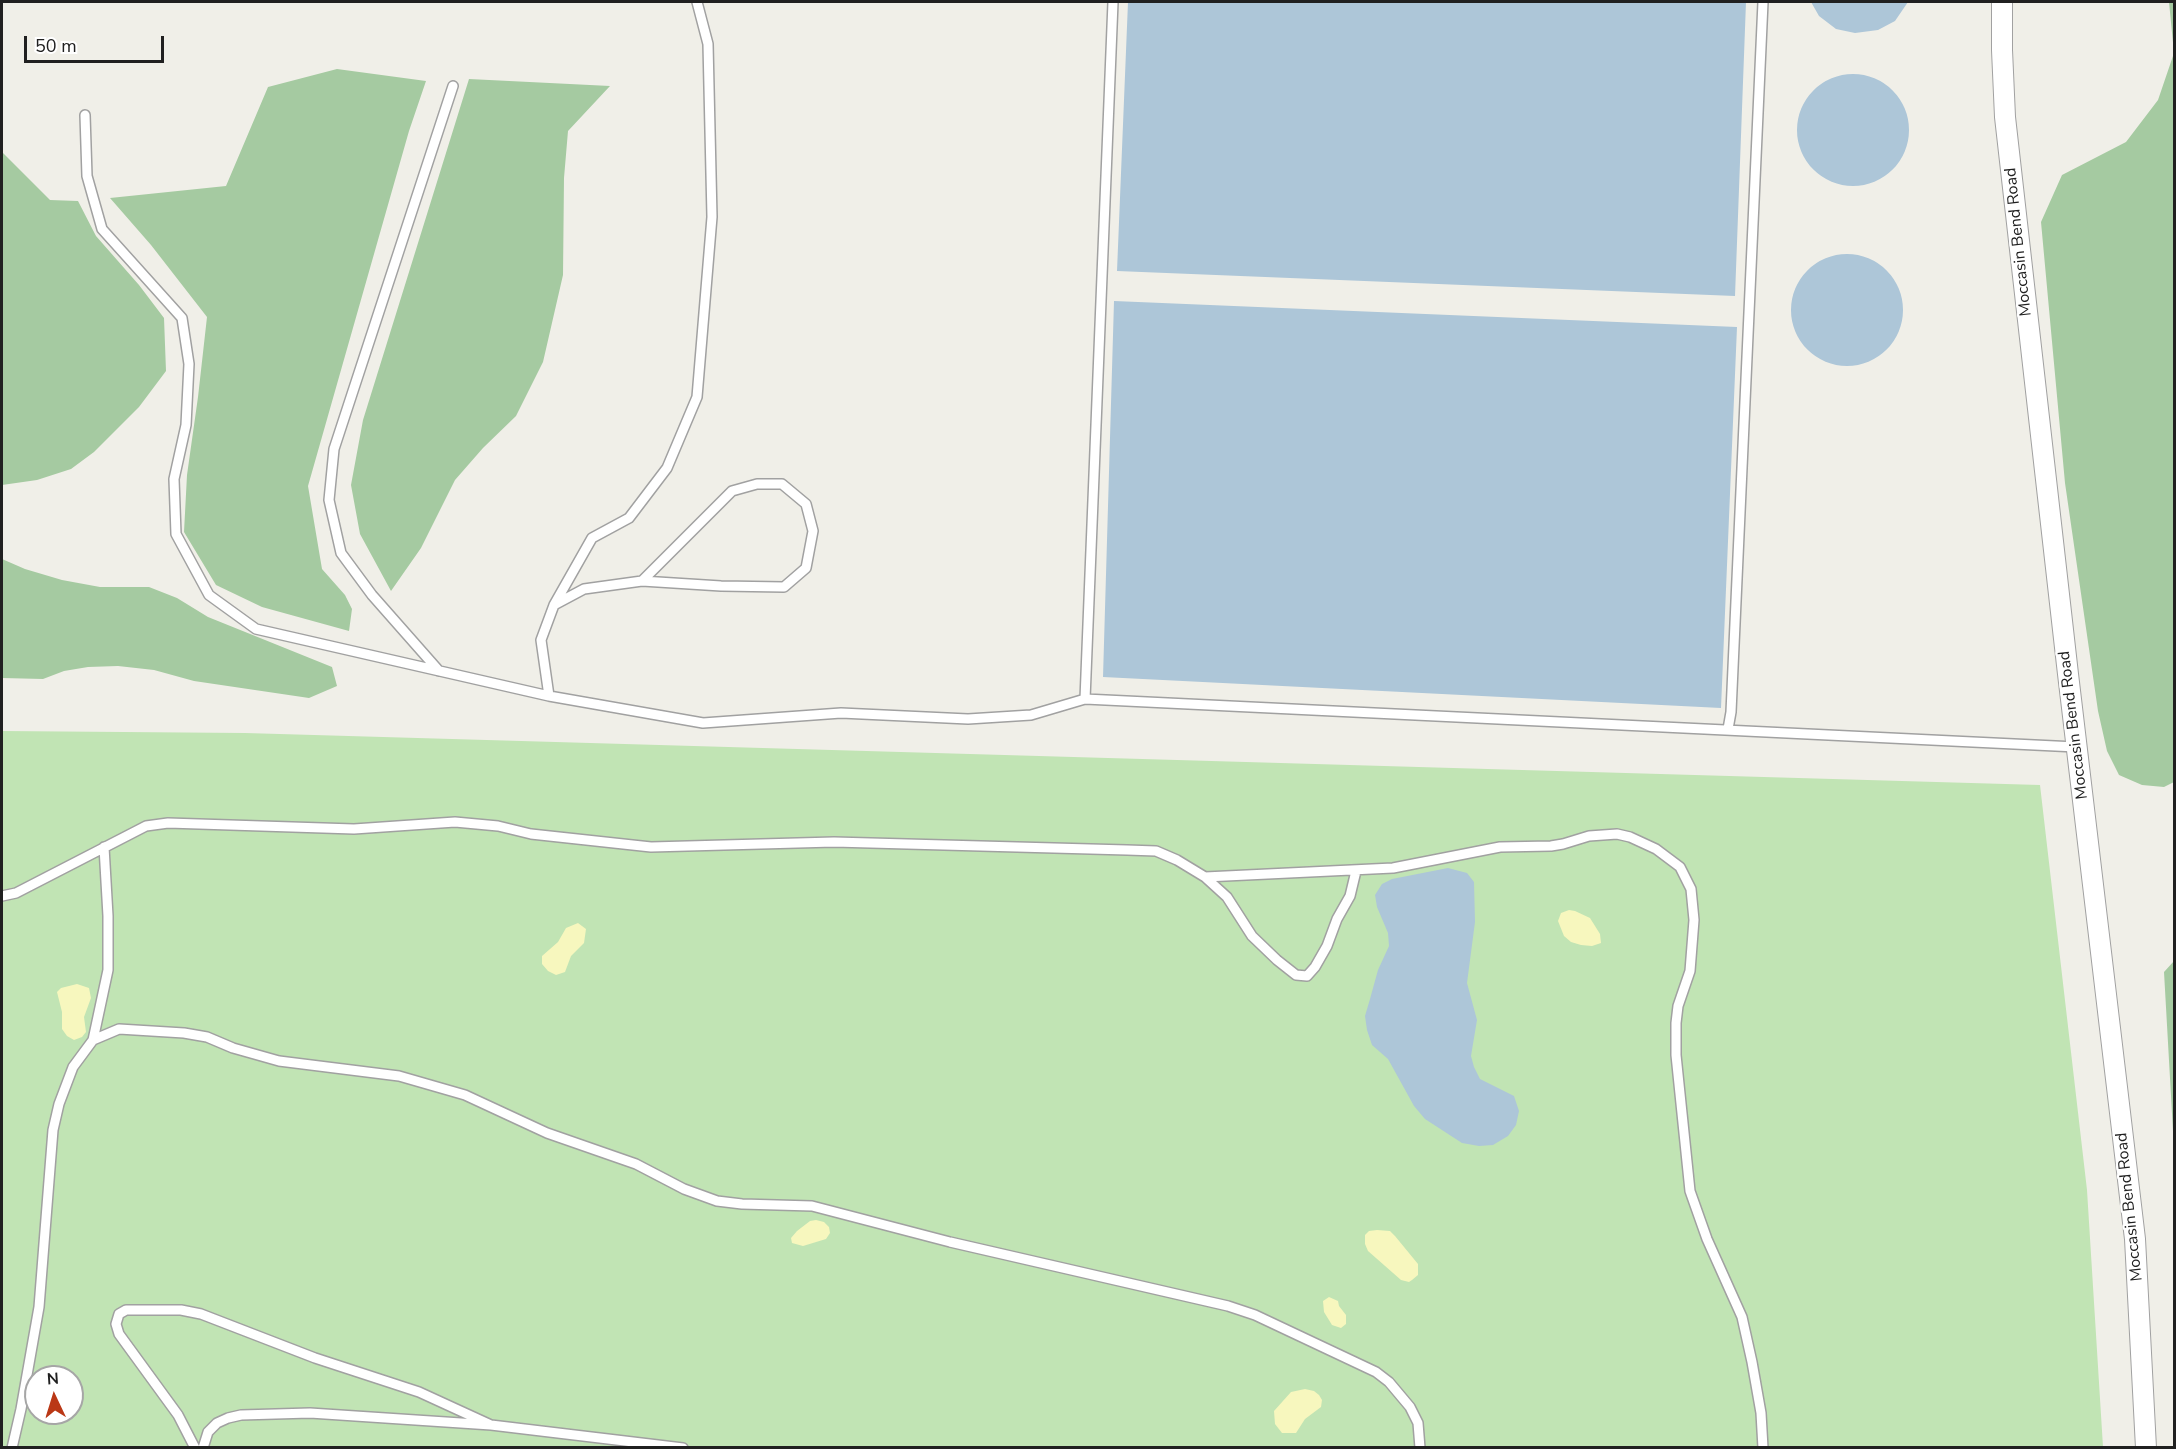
<!DOCTYPE html>
<style>
body{margin:0}
#map{position:relative;width:2176px;height:1449px;overflow:hidden;background:#f0efe8;font-family:"Nunito Sans",sans-serif}
canvas{display:block}
.frame{position:absolute;inset:0;border:3px solid #202020;pointer-events:none}
.north{position:absolute;left:24px;top:1365px;width:60px;height:60px;box-sizing:border-box;background:#fff;border:2px solid #a6a6a6;border-radius:50%;rotate:356deg;font-size:16px;font-weight:700;line-height:24px;text-align:center;color:#202020}
.north::after{content:'';display:block;margin:auto;width:21px;height:27px;background:#ba3816;clip-path:polygon(50% 0,100% 100%,50% 72%,0 100%)}
.scale{position:absolute;left:24px;top:36px;width:140px;height:27px;box-sizing:border-box;border:3px solid #202020;border-top:0;padding-left:8px;font-size:18px;line-height:21px;white-space:nowrap;color:#202020;-webkit-text-stroke:4px #fff;paint-order:stroke}
</style>
<div id="map">
<canvas width="2176" height="1449"></canvas>
<div class="frame"></div>
<div class="north">N</div>
<div class="scale">50 m</div>
</div>
<script>
const c = document.querySelector('canvas').getContext('2d');
c.lineJoin = 'round';
function fillPath(path, color) { c.fillStyle = color; c.fill(path, 'evenodd'); }
const shape = rows => new Path2D(rows.map(r => 'M' + r).join(''));
function trace(path, color, width, dash) { c.strokeStyle = color; c.lineWidth = width; c.lineCap = dash ? 'butt' : 'round'; c.setLineDash(dash || []); c.stroke(path); }
function drawText(font, color, halo, rows, align = 'center') {
  c.font = font + ' "Nunito Sans",sans-serif'; c.lineWidth = 4.5; c.setLineDash([]); c.textBaseline = 'middle'; c.strokeStyle = halo; c.fillStyle = color; for (const [text, x, y, turn = 0] of rows) {
    c.save(); c.translate(x, y); c.rotate((+turn || 0) * Math.PI / 180); c.textAlign = isNaN(turn) ? turn : align; if (halo) c.strokeText(text, 0, 0); c.fillText(text, 0, 0); c.restore();
  }
}
const grass = shape([
 [2,731,245,733,2040,785,2087,1190,2103,1447,2,1447],
 [36,1377,72,1377,72,1413,36,1413]
]);
const forest = shape([
 [2169,2,2174,2,2174,782,2164,787,2142,785,2119,775,2107,751,2098,711,2065,483,2041,222,2062,175,2126,142,2158,100,2174,53],
 [337,69,426,81,409,131,308,486,322,569,345,595,352,609,349,631,262,607,216,585,184,532,187,475,198,397,207,317,151,245,110,198,226,186,268,87],
 [469,79,610,86,568,131,564,178,563,275,543,362,516,416,483,448,455,480,421,548,391,591,360,534,351,485,363,420],
 [2,152,50,200,78,201,96,236,139,285,164,318,166,371,139,407,94,452,71,469,37,480,2,485],
 [2,559,25,569,62,580,100,587,149,587,177,598,208,617,332,667,337,686,309,698,194,681,154,670,118,666,88,667,64,671,43,679,2,678],
 [2174,961,2174,1149,2164,972]
]);
const sand = shape([
 [1569,910,1575,911,1590,918,1600,934,1601,943,1592,946,1581,945,1571,942,1564,936,1558,921,1561,913],
 [578,923,586,929,584,943,571,956,565,972,556,975,548,971,542,964,542,956,558,942,566,928],
 [77,984,89,988,91,998,84,1017,86,1032,82,1037,74,1040,67,1036,62,1029,62,1012,57,992,61,988],
 [816,1220,824,1222,829,1227,830,1233,826,1239,803,1246,792,1243,791,1238,797,1231,810,1221],
 [1377,1230,1390,1231,1395,1236,1418,1264,1418,1275,1412,1280,1409,1282,1401,1280,1368,1251,1365,1244,1365,1235,1369,1231],
 [1329,1297,1338,1301,1339,1306,1346,1315,1346,1324,1341,1328,1332,1325,1324,1312,1323,1301],
 [1305,1389,1314,1391,1319,1395,1322,1400,1321,1407,1305,1419,1296,1433,1282,1433,1275,1424,1274,1411,1291,1392]
]);
const water = shape([
 [1128,2,1746,2,1735,296,1117,271],
 [1811,2,1908,2,1895,21,1878,30,1855,33,1836,29,1819,16],
 '1797 130a56 56 0 1 1 112 0a56 56 0 1 1-112 0Z',
 '1791 310a56 56 0 1 1 112 0a56 56 0 1 1-112 0Z',
 [1114,301,1737,327,1721,708,1103,677],
 [1448,868,1467,873,1474,882,1475,922,1467,983,1477,1020,1471,1056,1474,1067,1480,1079,1514,1096,1519,1111,1516,1125,1508,1136,1493,1145,1479,1146,1462,1143,1425,1119,1414,1106,1388,1059,1372,1045,1367,1030,1365,1016,1370,999,1378,970,1389,946,1388,933,1377,907,1375,895,1382,884,1392,879]
]);
const lane = shape([
 [1113,2,1085,699,2076,747],
 [85,115,87,176,102,229,182,318,189,364,186,425,174,479,176,534,209,595,256,629,549,696,703,723,841,713,968,719,1031,715,1085,699],
 [554,605,592,538,629,518,667,468,697,397,712,217,708,44,697,2],
 [439,671,372,595,341,553,329,500,334,449,453,86],
 [549,696,541,640,554,605,584,589,642,581,721,586,784,587,806,568,813,531,806,504,782,484,757,484,732,491,642,581],
 [1728,729,1731,712,1763,2],
 [1205,877,1393,868,1500,847,1551,846,1563,844,1589,836,1617,834,1630,837,1656,849,1680,867,1691,889,1694,920,1690,971,1678,1006,1676,1023,1676,1055,1690,1191,1707,1239,1742,1317,1752,1362,1761,1413,1763,1448],
 [2,896,16,893,146,826,168,823,354,829,455,822,498,826,531,834,651,847,834,842,1127,850,1156,851,1177,860,1205,877,1227,897,1252,936,1277,960,1296,975,1307,976,1315,967,1327,946,1337,919,1350,896,1356,871],
 [93,1040,119,1029,184,1033,207,1037,233,1048,279,1061,399,1076,465,1095,547,1133,636,1164,684,1189,717,1201,742,1204,812,1206,950,1242,1228,1306,1255,1315,1376,1372,1389,1382,1410,1407,1418,1423,1420,1448],
 [12,1448,21,1409,39,1307,53,1130,59,1104,73,1067,93,1040,108,970,108,916,104,847],
 [195,1448,178,1415,119,1334,116,1324,119,1314,126,1310,181,1310,201,1314,315,1358,419,1392,491,1425],
 [203,1448,208,1432,217,1423,228,1418,241,1415,310,1413,491,1425,683,1448]
]);
const street = shape([
 [2002,2,2002,50,2005,117,2068,674,2135,1239,2146,1448]
]);
const streetNames = [
 ["Moccasin Bend Road",2019,242,-96],
 ["Moccasin Bend Road",2074,725,-97],
 ["Moccasin Bend Road",2130,1207,-96]
];
fillPath(grass, '#c1e4b4');
fillPath(forest, '#a5caa1');
fillPath(sand, '#f7f7be');
fillPath(water, '#adc6d8');
trace(lane, '#a1a1a1', 12);
trace(street, '#a1a1a1', 22);
trace(lane, '#fff', 9);
trace(street, '#fff', 20);
drawText('16px', '#202020', '#fff', streetNames);
</script>
